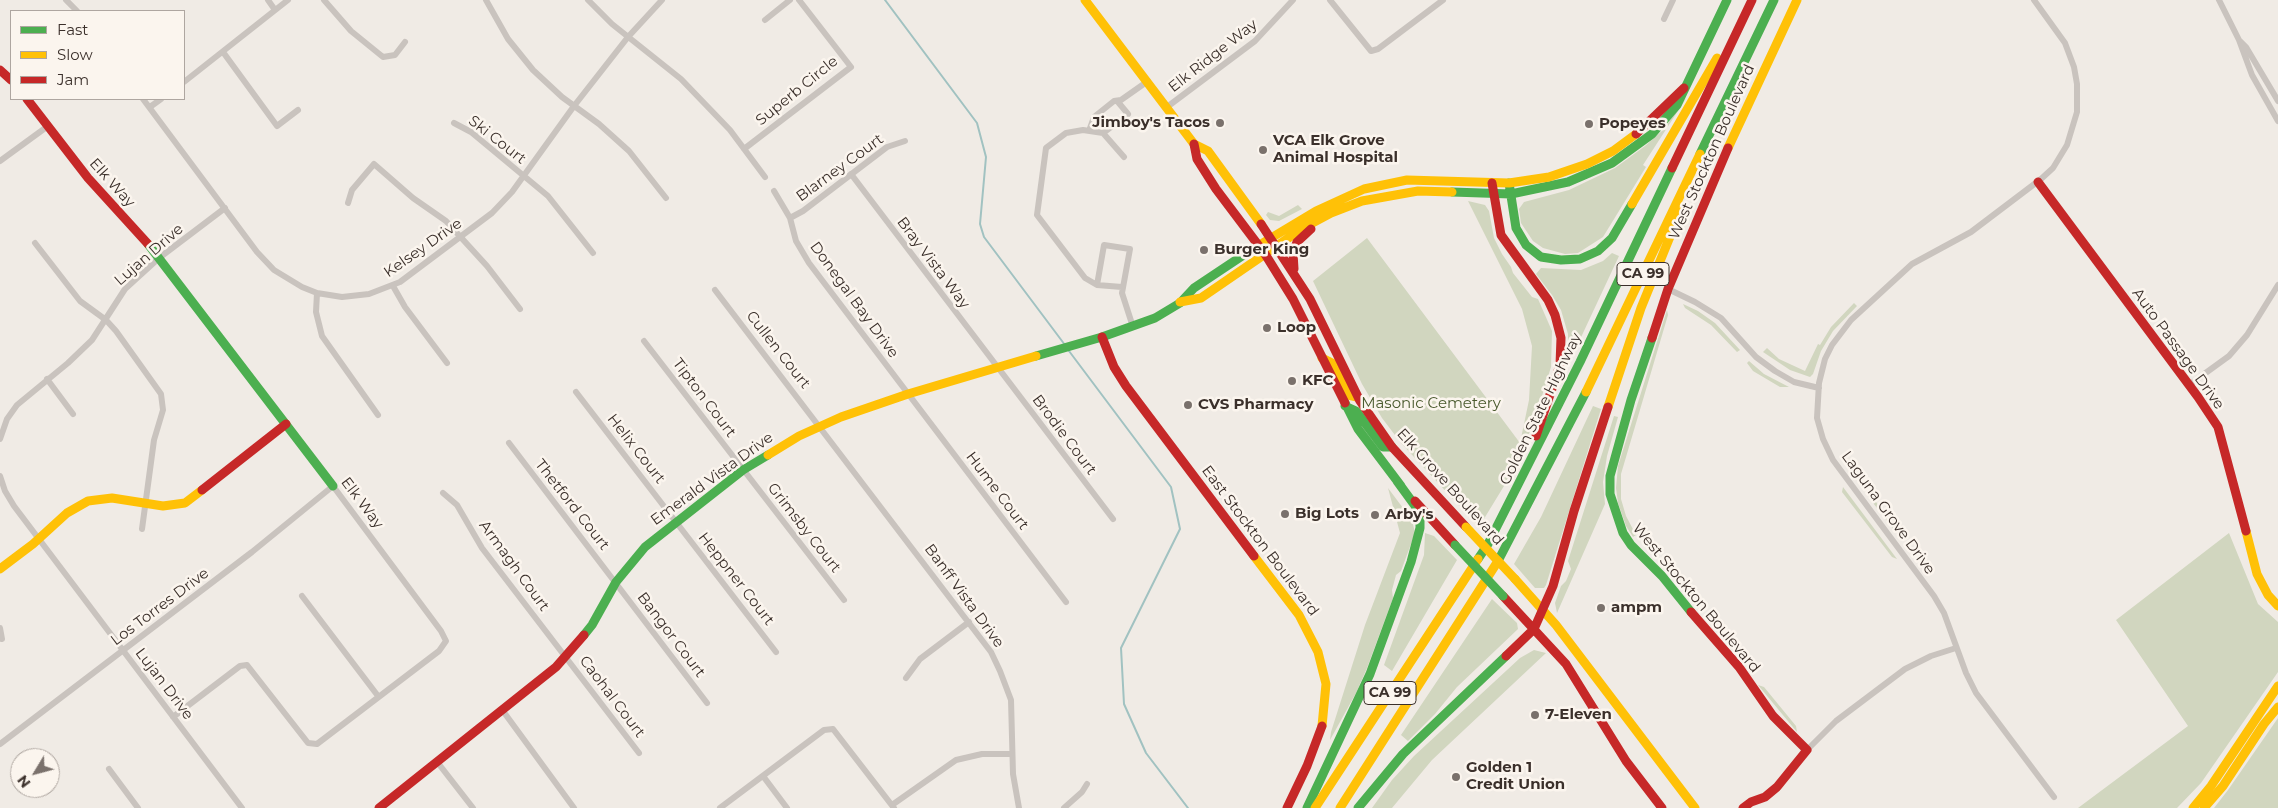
<!DOCTYPE html>
<style>
body{margin:0}
#map{position:relative;width:2278px;height:808px;overflow:hidden;background:#f0ebe5;font-family:Montserrat,sans-serif}
canvas{display:block}
.legend{position:absolute;left:10px;top:10px;width:175px;height:90px;box-sizing:border-box;background:#fbf5ee;border:1px solid #aea6a0;margin:0;padding:6px 9px;list-style:none;font-size:15px;color:#3b302b}
.legend li{display:flex;align-items:center;gap:10px;height:25px}
.legend b{width:25px;border:1px solid #aea6a0}
.north{position:absolute;left:10px;top:748px;width:50px;height:50px;box-sizing:border-box;background:#fbf5ee;border:1px solid #aea6a0;border-radius:50%;rotate:233deg;font-size:14px;font-weight:700;line-height:20px;text-align:center;color:#3b302b}
.north::after{content:'';display:block;margin:auto;width:18px;height:22px;background:#7a716c;clip-path:polygon(50% 0,100% 100%,50% 72%,0 100%)}
</style>
<div id="map">
<canvas width="2278" height="808"></canvas>
<ul class="legend">
<li><b style="height:6px;background:#4caf50"></b>Fast</li>
<li><b style="height:6px;background:#ffc107"></b>Slow</li>
<li><b style="height:6px;background:#c62828"></b>Jam</li>
</ul>
<div class="north">N</div>
</div>
<script>
const c = document.querySelector('canvas').getContext('2d');
c.lineJoin = 'round';
function fillPath(path, color) { c.fillStyle = color; c.fill(path, 'evenodd'); }
const shape = rows => new Path2D(rows.map(r => 'M' + r).join(''));
function trace(path, color, width, dash) { c.strokeStyle = color; c.lineWidth = width; c.lineCap = dash ? 'butt' : 'round'; c.setLineDash(dash || []); c.stroke(path); }
function drawText(font, color, halo, rows, align = 'center') {
  c.font = font + ' Montserrat,sans-serif'; c.lineWidth = 5; c.setLineDash([]); c.textBaseline = 'middle'; c.strokeStyle = halo; c.fillStyle = color; for (const [text, x, y, turn = 0] of rows) {
    c.save(); c.translate(x, y); c.rotate((+turn || 0) * Math.PI / 180); c.textAlign = isNaN(turn) ? turn : align; if (halo) c.strokeText(text, 0, 0); c.fillText(text, 0, 0); c.restore();
  }
}
const green = shape([
 [1687,97,1643,165,1646,167,1603,237,1578,253,1565,254,1543,248,1533,241,1521,223,1519,209,1524,202,1569,190,1615,168,1645,146,1662,131],
 [1468,201,1485,205,1489,211,1494,238,1502,254,1511,267,1513,273,1532,297,1538,299,1552,331,1551,367,1533,425,1504,486,1479,527,1401,443,1382,418,1362,384,1313,281,1367,238,1520,443,1529,400,1532,346,1522,309],
 [1298,205,1302,209,1279,221,1270,220,1266,215,1268,212,1279,216],
 [1612,253,1619,256,1576,348,1568,346,1568,334,1561,310,1552,295,1536,274,1541,268,1581,270,1603,261],
 [1854,303,1857,306,1833,331,1821,351,1813,374,1810,377,1790,370,1763,352,1767,348,1779,359,1805,371,1818,344,1820,345,1831,327],
 [1683,304,1698,311,1715,323,1740,350,1737,352,1711,325,1685,308],
 [1667,310,1668,315,1621,474,1621,499,1626,516,1636,535,1633,537,1626,526,1618,503,1616,488,1618,466],
 [1749,361,1764,374,1789,387,1780,387,1753,371,1747,363],
 [1593,406,1601,409,1546,585,1544,588,1535,588,1514,564,1541,517],
 [1614,416,1618,417,1607,456,1603,482,1605,504,1557,613,1555,603,1561,586,1566,581,1571,569,1568,561],
 [1843,487,1897,559,1892,557,1842,492],
 [1388,488,1412,520,1415,533,1401,571,1396,575,1392,590,1393,598,1367,668,1356,693,1330,740,1331,732,1365,625,1400,533],
 [1870,494,1894,526,1893,529,1867,495],
 [1425,533,1434,536,1457,560,1392,671,1384,665,1424,555],
 [2229,533,2258,604,2278,622,2278,672,2201,783,2177,808,2078,808,2188,726,2116,620],
 [1492,599,1517,623,1518,629,1457,687,1435,714,1408,741,1401,735],
 [1534,650,1546,653,1432,760,1392,808,1372,808,1392,780,1414,756,1520,658],
 [1758,685,1764,687,1796,726,1797,732],
 [2278,718,2278,808,2214,808,2228,790]
]);
const stream = shape([
 [885,0,977,123,986,157,980,224,984,237,1065,345],
 [1069,351,1171,487,1180,529,1121,648,1124,704,1146,753,1188,808]
]);
const street = shape([
 [66,0,77,11],
 [268,0,275,10],
 [324,0,351,31,383,57,395,55,405,42],
 [486,0,508,39,533,70,562,97,599,124,629,151,666,198],
 [588,0,612,24,681,79,730,130,765,177],
 [1330,0,1371,51,1378,49,1443,0],
 [2034,0,2065,43,2074,67,2077,84,2077,112,2067,145,2053,168,2041,179,1971,232,1912,264,1851,320,1832,345,1825,359,1819,383,1817,418,1823,439,1833,460,1934,596,1944,613,1966,673,1976,693,2054,797],
 [2219,0,2239,40,2252,75,2278,121],
 [1664,19,1673,0],
 [765,20,790,0],
 [2240,41,2246,47,2278,101],
 [223,52,277,126,298,110],
 [184,82,288,0],
 [143,99,257,252,274,270,302,287,317,293,342,297,369,294,400,282,492,213,512,192,574,106,628,37,662,0],
 [150,107,161,99],
 [1167,107,1255,41,1293,0],
 [454,123,471,132,548,196,593,253],
 [1089,131,1094,117,1114,101,1121,100,1148,81],
 [1103,133,1128,114,1118,102],
 [744,149,851,67,799,0],
 [0,161,48,126],
 [851,174,1113,519],
 [774,191,790,218,796,241,809,263,1066,602],
 [348,203,352,190,374,164,413,198,446,221,487,266,520,309],
 [790,218,803,211,887,147,905,141],
 [35,243,80,301,106,320,116,331,161,394,163,410,154,440,142,529],
 [1097,285,1104,245,1130,249,1122,293,1133,327],
 [393,286,405,307,447,363],
 [1122,287,1097,285,1085,278,1037,215,1046,148,1066,133,1083,130,1103,133,1124,157],
 [1668,289,1695,302,1721,318,1756,357,1775,371,1794,382,1819,388],
 [715,290,991,652,1000,671,1011,700,1013,774,1019,808],
 [317,293,316,312,322,336,378,415],
 [644,341,844,600],
 [47,379,73,414],
 [2189,385,2229,356,2247,335,2278,285],
 [576,392,776,652],
 [0,439,7,419,17,405,68,363,92,340,125,289,159,258,225,208],
 [509,443,707,703],
 [0,476,5,491,14,506,242,808],
 [443,493,457,505,482,548,639,753],
 [302,596,378,696],
 [0,628,2,639],
 [906,678,920,659,969,622],
 [503,711,574,808],
 [0,744,252,552,333,486,441,631,446,641,439,651,317,744,308,743,247,665,240,666,173,717],
 [1807,750,1836,721,1905,669,1931,656,1956,648],
 [438,763,473,808],
 [109,769,138,808],
 [763,776,787,808],
 [892,805,956,760,982,754,1012,754],
 [720,808,824,730,833,729,894,808],
 [1064,808,1082,792,1087,784]
]);
const fast = shape([
 [1700,154,1774,0],
 [1509,183,1516,228,1526,245,1541,257,1561,260,1580,259,1598,251,1612,238,1632,204],
 [1452,192,1511,194,1568,182,1612,163,1652,134,1677,105,1727,0],
 [148,244,333,486],
 [1652,338,1631,400,1610,476,1610,494,1623,533,1631,545,1662,576,1691,612],
 [1036,356,1102,337,1155,318,1180,303,1194,288,1251,250],
 [1345,403,1358,429,1401,486],
 [1345,406,1356,411,1383,447,1392,447],
 [1478,559,1488,544,1580,362,1672,168],
 [1498,561,1586,392],
 [584,635,592,625,616,582,645,547,743,470,768,455],
 [1307,808,1370,674,1411,562,1420,528,1420,520,1416,507,1397,481],
 [1358,808,1403,754,1506,656]
]);
const slow = shape([
 [1085,0,1194,144,1208,151,1261,224],
 [1728,148,1797,0],
 [1632,204,1717,58],
 [1251,250,1316,211,1364,189,1407,180,1509,183,1549,177,1587,164,1613,151,1636,134],
 [1180,302,1201,298,1303,228,1331,213,1362,201,1418,191,1452,192],
 [1322,358,1332,363,1348,395,1357,397],
 [1586,392,1700,154],
 [1608,407,1641,308,1680,212],
 [768,455,799,436,841,417,908,394,1036,356],
 [2246,531,2257,574,2268,595,2278,606],
 [1254,556,1299,615,1318,652,1326,684,1322,726],
 [0,569,33,544,67,513,88,501,112,498,163,506,185,503,202,490],
 [1515,579,1556,625,1695,808],
 [1315,808,1478,559],
 [1340,808,1498,561],
 [2193,808,2211,786,2278,686],
 [2204,808,2223,786,2264,724,2278,707]
]);
const jam = shape([
 [0,70,11,80],
 [27,99,88,178,148,244],
 [1636,134,1684,88],
 [1194,144,1197,159,1216,189,1265,254,1293,299,1345,403],
 [1672,168,1752,0],
 [2038,182,2198,397,2218,427,2246,531],
 [1492,183,1501,235,1548,300,1555,315,1561,338,1560,365,1536,436],
 [1261,224,1310,299,1360,401,1392,447,1466,527],
 [1294,269,1293,253,1297,242,1311,229],
 [1102,337,1114,367,1126,386,1254,556],
 [1652,338,1668,289,1728,148],
 [202,490,286,424],
 [1415,501,1455,545],
 [1503,596,1566,664,1626,761,1662,808],
 [1691,612,1739,667,1773,716,1807,750,1777,787,1765,797,1751,802,1743,808],
 [1506,656,1534,629,1553,586,1574,511,1608,407],
 [379,808,556,667,584,635],
 [1287,808,1307,766,1322,726]
]);
const fastBridge = shape([
 [1455,545,1503,596]
]);
const slowBridge = shape([
 [1466,527,1515,579]
]);
const markers = [
 [1220,123,5,"#7a716c"],
 [1589,124,5,"#7a716c"],
 [1263,150,5,"#7a716c"],
 [1204,250,5,"#7a716c"],
 [1267,328,5,"#7a716c"],
 [1292,381,5,"#7a716c"],
 [1188,405,5,"#7a716c"],
 [1285,514,5,"#7a716c"],
 [1375,515,5,"#7a716c"],
 [1601,608,5,"#7a716c"],
 [1535,715,5,"#7a716c"],
 [1456,777,5,"#7a716c"]
];
const shields = [
 [1643,274,52],
 [1390,693,52]
];
const shieldNames = [
 ["CA 99",1643,274],
 ["CA 99",1390,693]
];
const streetNames = [
 ["Elk Ridge Way",1213,56,-38],
 ["Superb Circle",797,91,-39],
 ["Ski Court",497,140,38],
 ["West Stockton Boulevard",1712,152,-66],
 ["Blarney Court",840,168,-36],
 ["Elk Way",112,183,48],
 ["Kelsey Drive",423,248,-35],
 ["Lujan Drive",149,255,-41],
 ["Bray Vista Way",933,263,53],
 ["Donegal Bay Drive",854,300,54],
 ["Auto Passage Drive",2178,349,54],
 ["Cullen Court",778,350,52],
 ["Tipton Court",704,398,53],
 ["Golden State Highway",1541,409,-64],
 ["Brodie Court",1064,435,53],
 ["Helix Court",636,449,52],
 ["Emerald Vista Drive",712,479,-36],
 ["Elk Grove Boulevard",1450,487,48],
 ["Hume Court",997,491,53],
 ["Elk Way",362,503,53],
 ["Thetford Court",572,505,52],
 ["Laguna Grove Drive",1888,513,54],
 ["Grimsby Court",804,528,52],
 ["East Stockton Boulevard",1260,541,53],
 ["Armagh Court",514,566,54],
 ["Heppner Court",736,579,52],
 ["Banff Vista Drive",964,596,54],
 ["West Stockton Boulevard",1696,598,50],
 ["Los Torres Drive",160,607,-37],
 ["Bangor Court",671,635,53],
 ["Lujan Drive",164,684,53],
 ["Caohal Court",612,697,53]
];
const poiNames = [
 ["Jimboy's Tacos",1210,123,"right"],
 ["Popeyes",1599,124],
 ["VCA Elk Grove",1273,141],
 ["Animal Hospital",1273,158],
 ["Burger King",1214,250],
 ["Loop",1277,328],
 ["KFC",1302,381],
 ["CVS Pharmacy",1198,405],
 ["Big Lots",1295,514],
 ["Arby's",1385,515],
 ["ampm",1611,608],
 ["7-Eleven",1545,715],
 ["Golden 1",1466,768],
 ["Credit Union",1466,785]
];
const parkNames = [
 ["Masonic Cemetery",1431,404]
];
fillPath(green, '#d1d6bf');
trace(stream, '#a1c2c1', 2);
trace(street, '#c9c3be', 6);
trace(fast, '#4caf50', 9);
trace(slow, '#ffc107', 9);
trace(jam, '#c62828', 9);
trace(fastBridge, '#4caf50', 9);
trace(slowBridge, '#ffc107', 9);
for (const [x, y, r, color] of markers) { const dot = new Path2D(); dot.arc(x, y, r, 0, 2 * Math.PI); c.fillStyle = color; c.fill(dot); trace(dot, '#fbf5ee', 2); }
for (const [x, y, w] of shields) { const box = new Path2D(); box.roundRect(x - w / 2, y - 11.5, w, 23, 4); c.fillStyle = '#fbf5ee'; c.fill(box); trace(box, '#3b302b', 1); }
drawText('bold 14px', '#3b302b', null, shieldNames);
drawText('15px', '#3b302b', '#fbf5ee', streetNames);
drawText('bold 15px', '#3b302b', '#fbf5ee', poiNames, 'left');
drawText('15px', '#4a5a2e', '#fbf5ee', parkNames);
</script>
